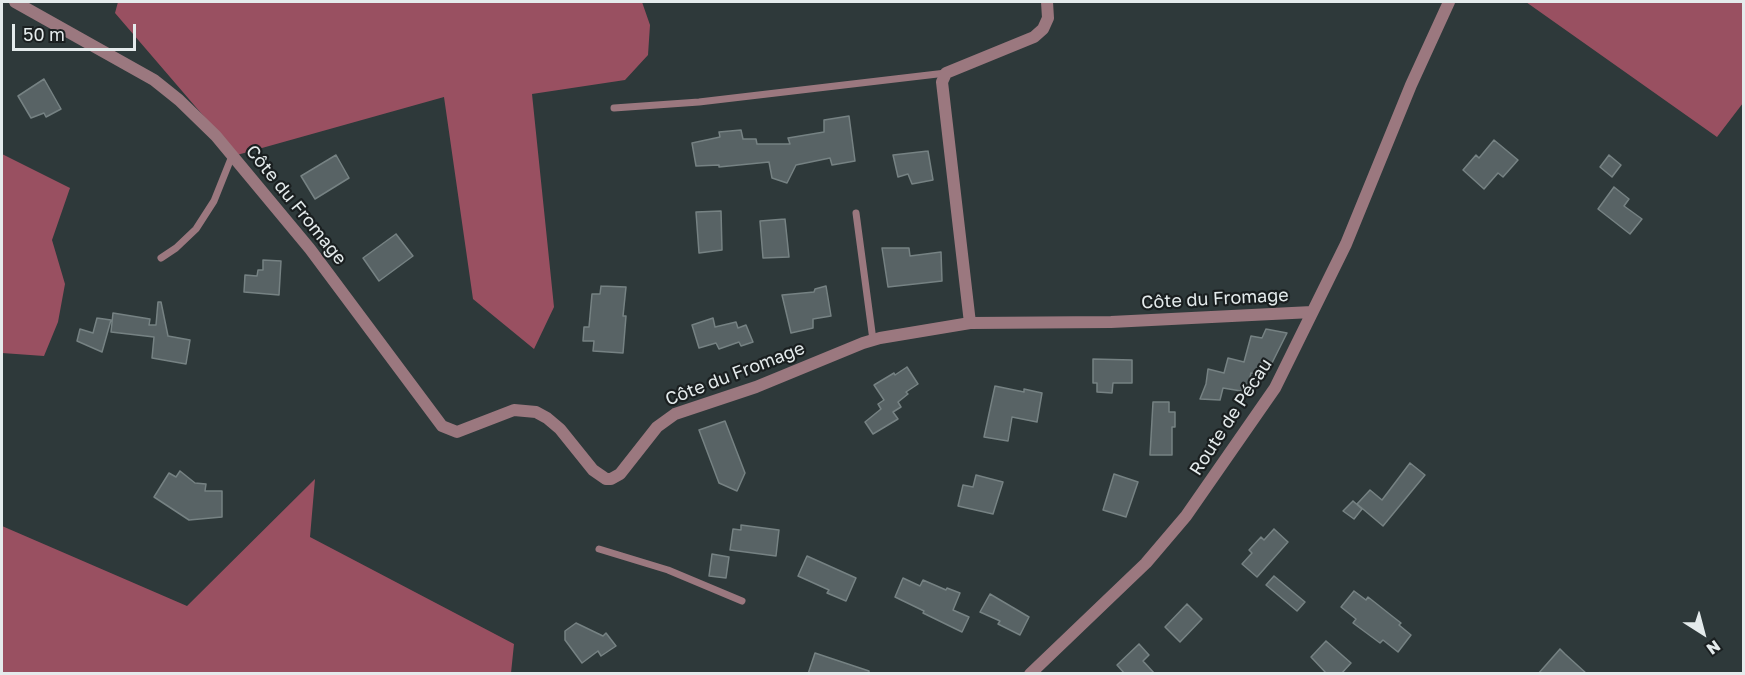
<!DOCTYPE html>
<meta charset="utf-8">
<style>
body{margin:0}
#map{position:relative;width:1745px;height:675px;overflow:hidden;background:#2e393a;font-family:"Golos Text",sans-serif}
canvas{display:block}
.frame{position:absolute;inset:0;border:3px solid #e4ebec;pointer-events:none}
.north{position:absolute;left:1673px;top:603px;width:60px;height:60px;-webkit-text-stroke:4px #1a1f20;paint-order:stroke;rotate:144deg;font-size:16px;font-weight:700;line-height:24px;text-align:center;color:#e4ebec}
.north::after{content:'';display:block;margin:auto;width:21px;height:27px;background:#e4ebec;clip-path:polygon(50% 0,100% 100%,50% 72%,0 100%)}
.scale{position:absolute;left:12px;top:24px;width:124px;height:27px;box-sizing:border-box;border:3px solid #e4ebec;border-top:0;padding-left:8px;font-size:18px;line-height:21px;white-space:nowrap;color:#e4ebec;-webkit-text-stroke:4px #1a1f20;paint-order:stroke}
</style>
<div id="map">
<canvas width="1745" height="675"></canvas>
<div class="frame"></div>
<div class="north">N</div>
<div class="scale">50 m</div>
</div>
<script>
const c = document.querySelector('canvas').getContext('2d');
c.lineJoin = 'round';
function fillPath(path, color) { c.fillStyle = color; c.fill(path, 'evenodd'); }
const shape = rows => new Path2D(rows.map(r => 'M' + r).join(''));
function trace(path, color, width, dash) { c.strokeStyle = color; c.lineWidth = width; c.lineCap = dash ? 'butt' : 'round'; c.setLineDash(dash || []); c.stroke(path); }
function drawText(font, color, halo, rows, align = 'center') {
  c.font = font + ' "Golos Text",sans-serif'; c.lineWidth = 4.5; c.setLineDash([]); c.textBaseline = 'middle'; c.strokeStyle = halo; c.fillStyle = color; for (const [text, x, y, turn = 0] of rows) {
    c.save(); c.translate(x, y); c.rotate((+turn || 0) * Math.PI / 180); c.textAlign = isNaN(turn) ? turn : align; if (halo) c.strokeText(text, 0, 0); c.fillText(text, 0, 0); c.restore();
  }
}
const forest = shape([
 [118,2,642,2,650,25,648,55,625,80,532,94,554,307,534,349,473,299,444,97,237,155,115,13],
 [1526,2,1743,2,1743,103,1717,137],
 [2,154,70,188,52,240,65,284,58,322,44,356,2,353],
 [315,479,310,537,514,644,511,673,2,673,2,526,187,606]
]);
const building = shape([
 [44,79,61,109,46,117,44,113,31,118,18,96,44,79],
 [849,116,855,161,832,165,830,158,796,165,787,183,772,178,769,162,719,167,719,165,696,166,692,143,720,137,719,132,741,130,743,139,756,139,757,144,790,144,788,138,824,132,824,120,849,116],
 [1494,140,1518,160,1503,177,1498,173,1484,189,1463,170,1476,155,1479,158,1494,140],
 [928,151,933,180,912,184,908,174,898,177,893,155,928,151],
 [336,155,349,178,315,199,301,176,336,155],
 [1609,155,1621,165,1612,177,1600,167,1609,155],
 [1614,187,1629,199,1624,206,1642,219,1630,234,1598,209,1614,187],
 [721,211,722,250,699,253,696,212,721,211],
 [785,219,789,257,763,258,760,221,785,219],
 [396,234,413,256,379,281,363,258,396,234],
 [882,248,909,248,910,256,941,252,942,281,888,287,882,248],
 [263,260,281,261,279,295,244,292,245,275,257,276,258,270,263,270,263,260],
 [601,286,626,287,623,316,626,316,623,353,593,351,594,341,583,341,584,327,589,327,592,294,600,294,601,286],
 [826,286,831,316,813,319,813,328,791,333,782,295,814,292,815,289,826,286],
 [158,302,161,302,168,336,190,340,186,364,152,358,154,337,111,332,113,313,150,319,149,325,156,325,158,302],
 [97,318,111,320,102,352,77,341,80,329,93,333,97,318],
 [713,318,715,327,736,322,738,328,746,325,753,342,741,346,739,342,719,349,716,343,699,348,692,325,713,318],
 [1266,329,1287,333,1268,371,1260,368,1258,374,1251,373,1247,392,1223,388,1220,400,1200,399,1206,384,1208,369,1224,373,1228,358,1244,362,1251,336,1262,338,1266,329],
 [1093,359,1132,360,1132,383,1113,383,1112,393,1097,392,1097,383,1093,383,1093,359],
 [907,367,918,384,906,392,908,394,898,402,901,407,893,412,898,419,873,434,865,422,881,409,878,404,884,400,874,385,894,373,895,375,907,367],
 [995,386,1024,392,1024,389,1042,393,1037,422,1012,417,1008,441,984,437,995,386],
 [1153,402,1169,402,1169,412,1175,412,1175,427,1172,427,1172,455,1150,455,1153,402],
 [725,421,745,473,737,491,719,483,699,430,725,421],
 [1410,463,1425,475,1383,526,1357,504,1370,490,1382,500,1410,463],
 [180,471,195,483,206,484,205,491,222,491,222,517,189,520,154,497,169,473,176,477,180,471],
 [1114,474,1138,482,1126,517,1103,510,1114,474],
 [976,475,1003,482,993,514,958,506,963,485,973,487,976,475],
 [1353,501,1362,509,1354,519,1343,511,1353,501],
 [741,525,779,530,776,556,730,550,733,529,741,530,741,525],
 [1274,529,1288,542,1257,577,1242,564,1252,553,1249,550,1261,537,1264,540,1274,529],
 [712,554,729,557,726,578,709,576,712,554],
 [807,556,856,578,846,601,827,593,829,590,798,576,807,556],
 [1274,576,1305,602,1297,611,1266,585,1274,576],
 [903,578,920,586,923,580,946,590,947,588,960,593,953,610,969,617,962,632,923,613,924,611,895,597,903,578],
 [1354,591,1366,600,1368,597,1392,616,1401,623,1399,625,1411,635,1398,652,1383,640,1380,643,1353,623,1356,619,1341,607,1354,591],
 [990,594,1029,617,1020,635,998,624,1000,621,980,612,990,594],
 [1187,604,1202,619,1180,642,1165,627,1187,604],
 [576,623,603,636,606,633,616,646,601,656,598,651,582,663,565,640,565,631,576,623],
 [1326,641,1351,663,1341,674,1327,674,1311,657,1326,641],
 [1139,644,1149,655,1143,661,1155,674,1125,674,1117,665,1139,644],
 [1560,649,1565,654,1587,674,1538,674,1560,649],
 [815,653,869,671,869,674,808,674,815,653]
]);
const lane = shape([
 [614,108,699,102,946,73],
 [856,213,873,340],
 [161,258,176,248,196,229,214,201,232,156],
 [599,549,668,570,742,601]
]);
const street = shape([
 [15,2,154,80,179,100,216,136,310,249,442,426,457,432,514,410,536,412,547,418,560,429,593,470,606,479,611,479,620,474,657,427,675,414,756,387,863,343,880,338,970,323,1111,322,1312,312],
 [970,323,942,82,946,73,1034,37,1043,29,1048,18,1047,2],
 [1030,674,1146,563,1186,516,1275,388,1346,244,1411,85,1449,2]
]);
const streetNames = [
 ["Côte du Fromage",296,205,51],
 ["Côte du Fromage",1215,299,-3],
 ["Côte du Fromage",735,374,-21],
 ["Route de Pécau",1231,417,-57]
];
fillPath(forest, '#995061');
fillPath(building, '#586365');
trace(building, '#768283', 1.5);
trace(lane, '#9b787f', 7);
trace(street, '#9b787f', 12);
drawText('18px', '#e4ebec', '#1a1f20', streetNames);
</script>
